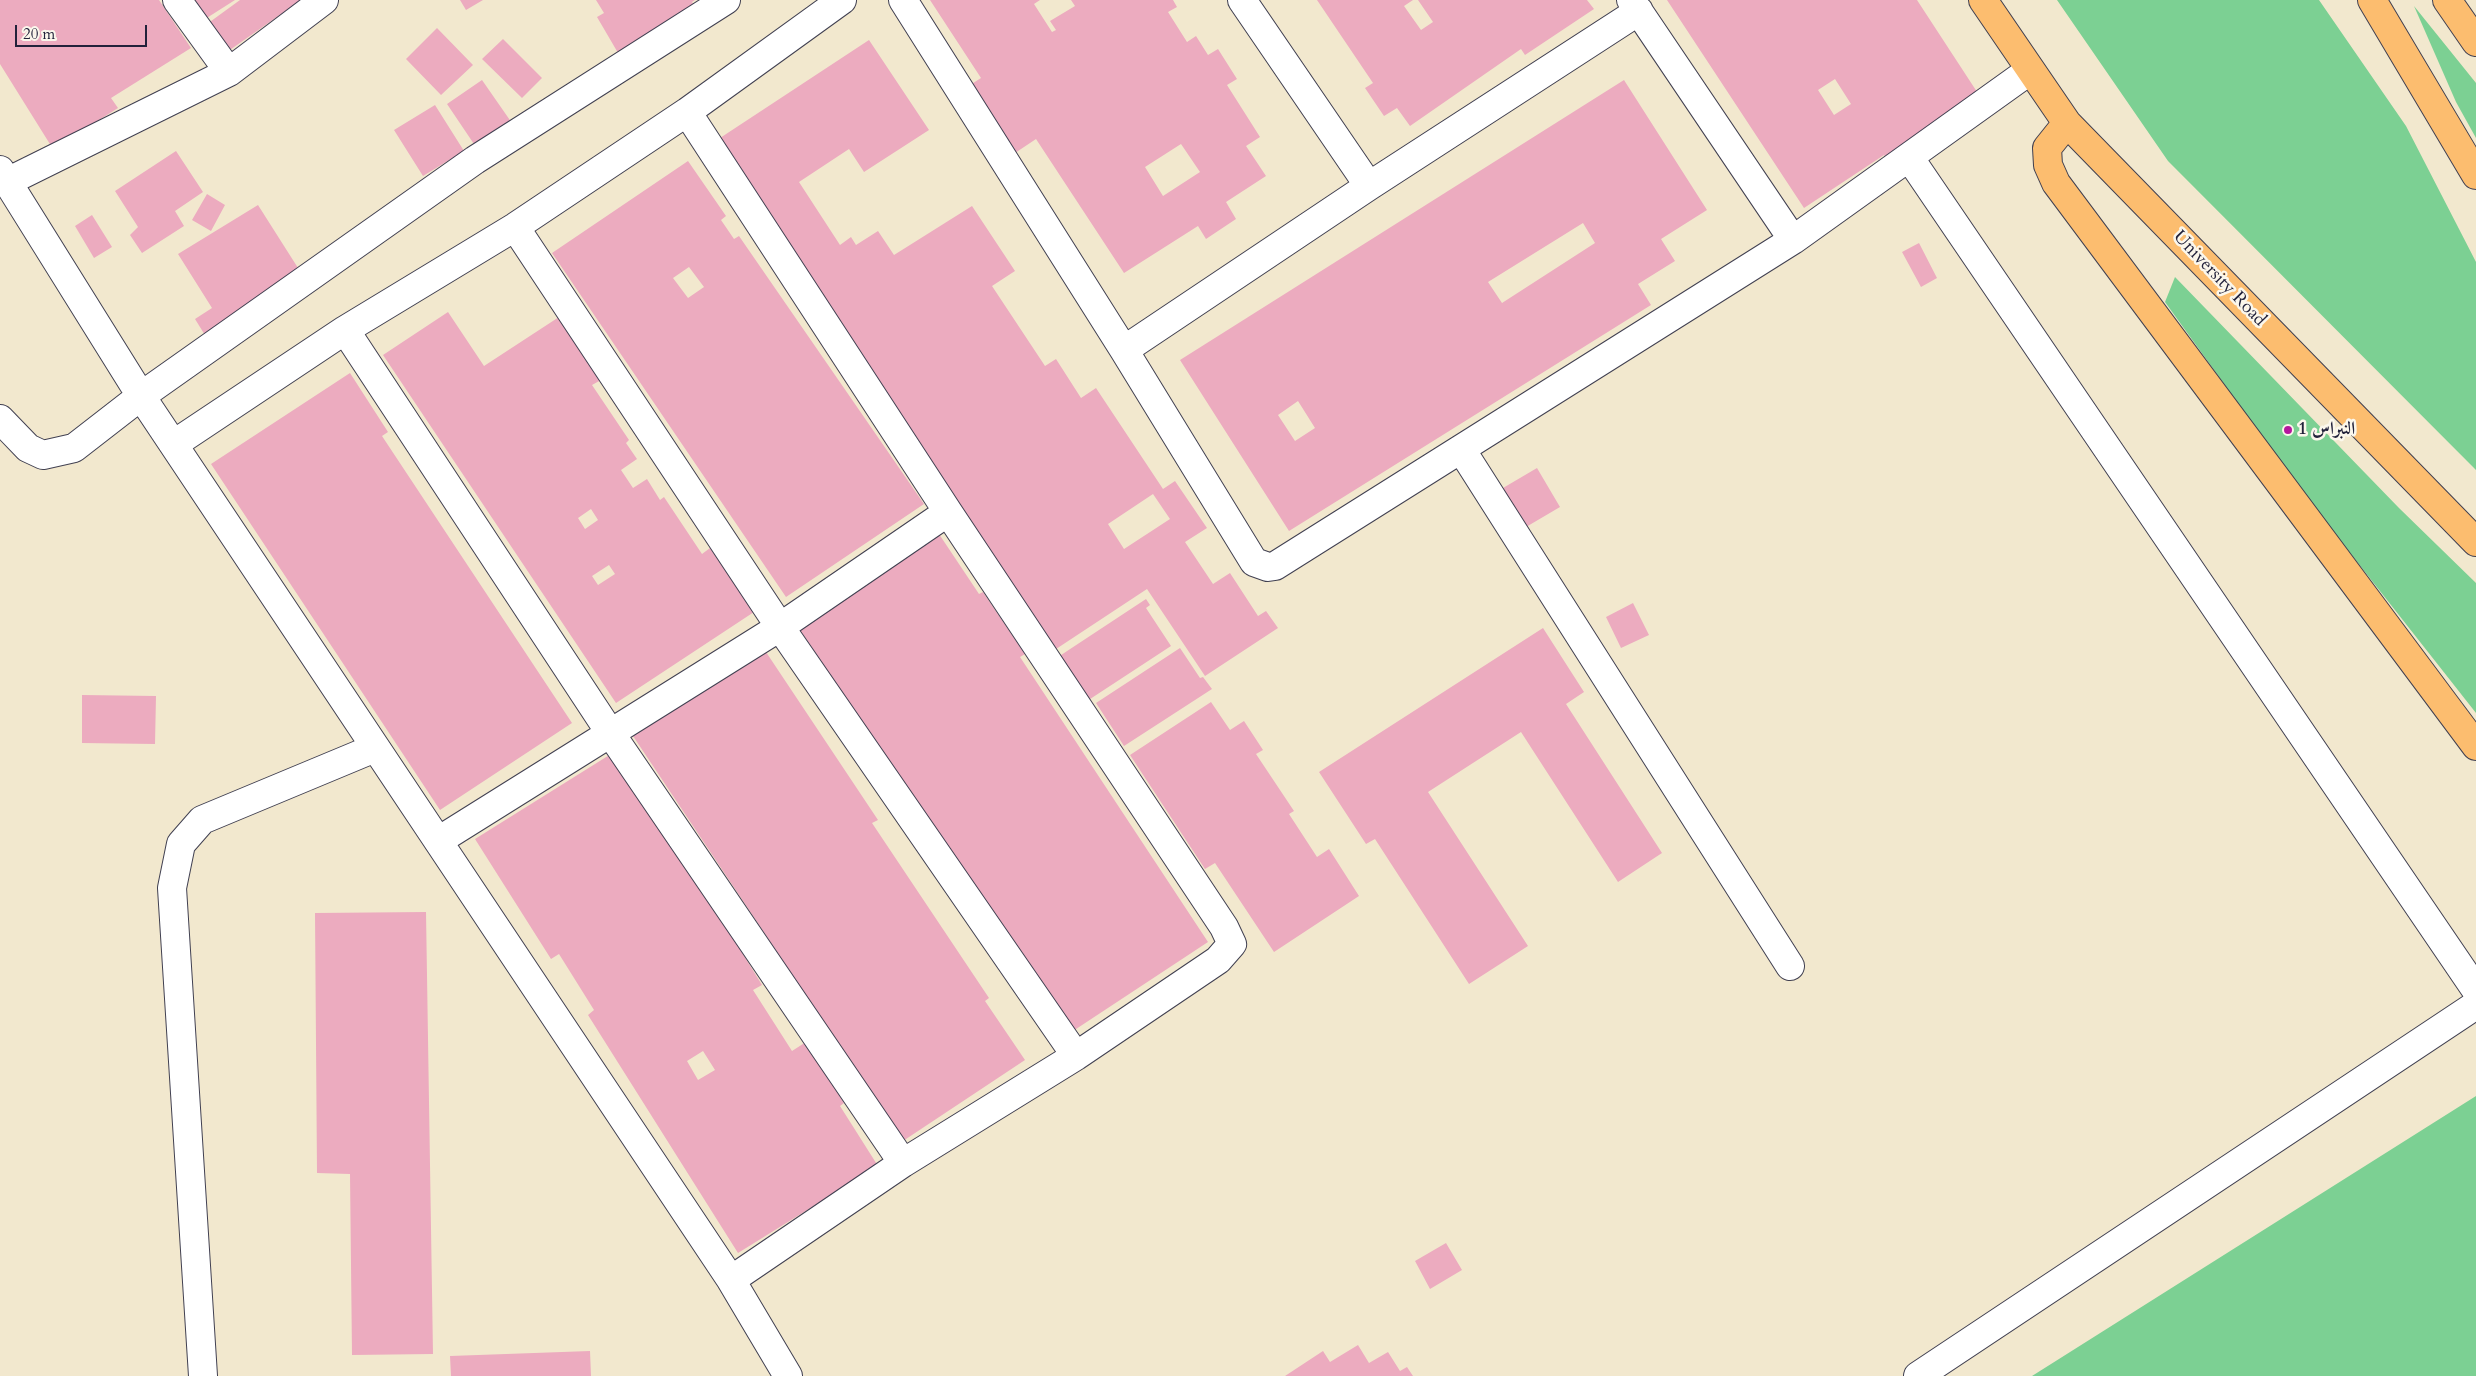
<!DOCTYPE html>
<meta charset="utf-8">
<style>
body{margin:0}
#map{position:relative;width:2476px;height:1376px;overflow:hidden;background:#f2e8ce;font-family:Cardo,serif}
canvas{display:block}
.scale{position:absolute;left:15px;top:25px;width:132px;height:22px;box-sizing:border-box;border:2px solid #22223b;border-top:0;padding-left:6px;font-size:15px;line-height:18px;white-space:nowrap;color:#22223b;-webkit-text-stroke:4px #fbf7ec;paint-order:stroke}
</style>
<div id="map">
<canvas width="2476" height="1376"></canvas>
<div class="scale">20 m</div>
</div>
<script>
const c = document.querySelector('canvas').getContext('2d');
c.lineJoin = 'round';
function fillPath(path, color) { c.fillStyle = color; c.fill(path, 'evenodd'); }
const shape = rows => new Path2D(rows.map(r => 'M' + r).join(''));
function trace(path, color, width, dash) { c.strokeStyle = color; c.lineWidth = width; c.lineCap = dash ? 'butt' : 'round'; c.setLineDash(dash || []); c.stroke(path); }
function drawText(font, color, halo, rows, align = 'center') {
  c.font = font + ' Cardo,Amiri,serif'; c.lineWidth = 5; c.setLineDash([]); c.textBaseline = 'middle'; c.strokeStyle = halo; c.fillStyle = color; for (const [text, x, y, turn = 0] of rows) {
    c.save(); c.translate(x, y); c.rotate((+turn || 0) * Math.PI / 180); c.textAlign = isNaN(turn) ? turn : align; if (halo) c.strokeText(text, 0, 0); c.fillText(text, 0, 0); c.restore();
  }
}
const green = shape([
 [2057,0,2319,0,2406,126,2476,262,2476,470,2168,161],
 [2414,6,2476,83,2476,138,2456,102],
 [2175,277,2399,508,2476,583,2476,713,2302,492,2165,302],
 [2476,1096,2476,1376,2032,1376]
]);
const building = shape([
 [0,0,159,0,191,48,111,98,118,108,53,149,0,64],
 [188,0,235,0,202,21],
 [240,0,301,0,227,52,207,24],
 [460,0,483,0,466,10],
 [596,0,695,0,692,2,698,12,621,58,597,17,604,13],
 [930,0,1040,0,1034,4,1052,32,1056,30,1050,21,1075,6,1071,0,1173,0,1177,7,1168,12,1187,42,1196,36,1208,55,1218,49,1237,79,1227,85,1260,137,1246,146,1266,176,1226,202,1236,219,1206,239,1198,226,1124,273,1036,139,1015,153,970,85,981,78],
 [1181,144,1200,172,1163,196,1145,167],
 [1317,0,1413,0,1404,6,1421,30,1433,22,1418,0,1587,0,1594,9,1525,55,1521,49,1410,126,1397,108,1384,116,1365,88,1373,83],
 [1667,0,1917,0,1981,98,1887,159,1884,155,1804,208],
 [1835,79,1851,104,1834,115,1818,90],
 [437,28,473,65,441,95,406,59],
 [503,39,542,78,522,98,482,59],
 [869,40,929,130,864,172,849,149,799,182,840,245,851,237,856,245,878,231,894,255,972,206,1015,271,992,286,1045,366,1056,359,1081,398,1096,388,1163,489,1175,481,1207,528,1185,542,1213,584,1230,573,1258,616,1266,611,1278,628,1205,676,1147,589,1050,653,717,140],
 [1153,494,1170,519,1124,549,1108,524],
 [482,80,514,126,478,150,447,104],
 [1624,80,1707,210,1661,239,1675,261,1638,284,1651,305,1289,531,1180,360],
 [1583,223,1595,243,1502,303,1488,282],
 [1298,401,1315,428,1295,441,1278,415],
 [435,105,464,151,423,176,394,130],
 [176,151,203,192,175,211,184,226,142,253,130,235,138,227,115,191],
 [688,161,726,216,721,220,734,239,739,236,924,504,786,597,552,253],
 [689,267,704,287,688,298,673,278],
 [207,194,225,205,211,231,192,220],
 [258,205,305,279,208,340,195,319,212,308,178,254],
 [92,215,112,247,94,258,75,226],
 [1919,243,1937,278,1921,287,1902,252],
 [448,312,484,366,559,317,601,380,592,385,629,440,626,443,637,459,621,470,633,488,647,479,660,500,664,497,702,554,710,548,754,612,616,703,383,355],
 [591,509,598,520,585,529,578,518],
 [609,565,615,574,598,585,592,576],
 [350,373,388,432,382,436,572,723,440,810,211,464],
 [1537,468,1560,507,1526,527,1503,488],
 [939,534,979,594,983,592,1025,654,1020,657,1208,942,1070,1033,798,627],
 [1146,599,1150,605,1146,608,1171,646,1084,703,1055,659],
 [1633,603,1649,635,1621,648,1606,617],
 [1543,628,1584,692,1566,704,1662,853,1618,882,1521,732,1428,792,1528,946,1469,984,1375,839,1366,844,1319,772],
 [762,646,878,820,872,823,989,998,985,1001,1025,1060,903,1141,631,733],
 [1180,648,1200,678,1203,677,1212,689,1124,746,1096,703],
 [82,695,156,696,155,744,82,743],
 [1211,702,1230,730,1244,721,1263,750,1256,754,1294,811,1289,814,1317,857,1329,849,1359,896,1274,952,1215,863,1205,869,1130,755],
 [611,754,645,809,655,802,727,928,762,985,753,990,792,1051,806,1042,844,1103,840,1106,878,1166,738,1253,588,1015,594,1010,559,954,551,959,475,839],
 [703,1051,715,1070,698,1080,687,1061],
 [426,912,433,1354,352,1355,350,1174,317,1173,315,913],
 [1446,1243,1462,1270,1430,1289,1415,1261],
 [1358,1345,1369,1363,1388,1352,1400,1371,1407,1367,1413,1376,1285,1376,1323,1351,1330,1362],
 [590,1351,591,1376,451,1376,450,1356]
]);
const minor = shape([
 [177,0,229,72],
 [903,0,1124,350,1254,562,1268,567,1275,566,1793,240,2029,71],
 [1242,0,1369,186],
 [1631,0,1793,240],
 [687,112,948,512,1224,927,1232,944,1218,960,1076,1056,903,1163,731,1280],
 [1909,157,2476,990],
 [0,170,141,396,731,1280,788,1376],
 [7,182,229,72,324,0],
 [515,227,780,627,1076,1056],
 [345,330,611,734,903,1163],
 [1124,350,1369,186,1639,11],
 [0,419,28,448,43,455,74,448,141,396,475,160,726,0],
 [174,444,345,330,515,227,687,112,842,0],
 [1461,449,1790,966],
 [438,841,780,627,948,512],
 [203,1376,172,888,181,844,202,820,375,748],
 [1918,1376,2476,1005]
]);
const highway = shape([
 [1983,0,2067,123,2476,542],
 [2372,0,2476,175],
 [2447,0,2476,42],
 [2067,123,2047,148,2048,165,2056,183,2476,746]
]);
const markers = [
 [2288,430,5,"#b5179e"]
];
const streetNames = [
 ["University Road",2219,279,46]
];
const poiNames = [
 ["النبراس 1",2298,430]
];
fillPath(green, '#7cd093');
fillPath(building, '#ecabbf');
trace(minor, '#414051', 30);
trace(highway, '#414051', 30);
trace(minor, '#fff', 28);
trace(highway, '#fcbd6f', 28);
for (const [x, y, r, color] of markers) { const dot = new Path2D(); dot.arc(x, y, r, 0, 2 * Math.PI); c.fillStyle = color; c.fill(dot); trace(dot, '#fbf7ec', 2); }
drawText('18px', '#22223b', '#fbf7ec', streetNames);
drawText('bold 18px', '#22223b', '#fbf7ec', poiNames, 'left');
</script>
